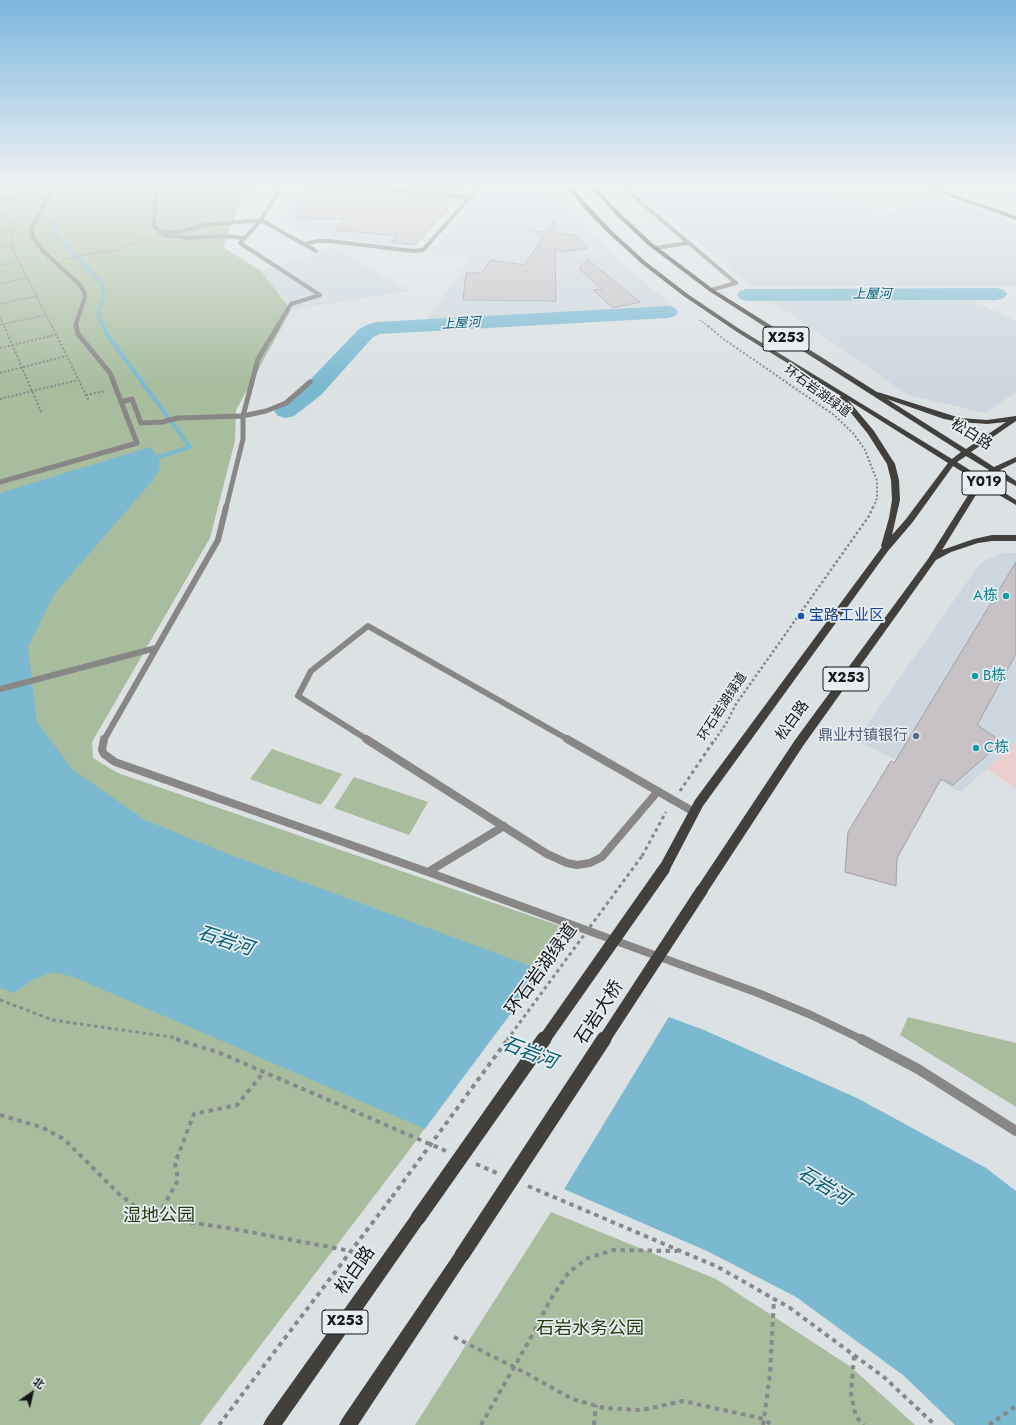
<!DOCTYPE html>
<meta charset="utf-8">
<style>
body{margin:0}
#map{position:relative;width:1016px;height:1425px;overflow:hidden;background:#dce1e4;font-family:Jost,"Noto Sans SC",sans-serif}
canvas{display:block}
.north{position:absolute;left:12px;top:1373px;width:40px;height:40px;-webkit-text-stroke:3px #e9eef2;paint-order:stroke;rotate:34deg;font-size:11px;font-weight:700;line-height:16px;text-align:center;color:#151718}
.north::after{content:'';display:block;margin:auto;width:14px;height:18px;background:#151718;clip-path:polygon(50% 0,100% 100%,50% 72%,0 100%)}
</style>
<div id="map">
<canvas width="1016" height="1425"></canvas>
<div class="north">北</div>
</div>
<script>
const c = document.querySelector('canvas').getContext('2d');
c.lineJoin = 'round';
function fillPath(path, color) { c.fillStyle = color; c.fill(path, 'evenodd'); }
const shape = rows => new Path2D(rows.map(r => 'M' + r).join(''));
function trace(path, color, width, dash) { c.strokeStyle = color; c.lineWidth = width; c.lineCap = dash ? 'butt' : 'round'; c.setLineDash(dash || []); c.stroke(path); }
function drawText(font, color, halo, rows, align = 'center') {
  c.font = font + ' Jost,"Noto Sans SC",sans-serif'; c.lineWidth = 3.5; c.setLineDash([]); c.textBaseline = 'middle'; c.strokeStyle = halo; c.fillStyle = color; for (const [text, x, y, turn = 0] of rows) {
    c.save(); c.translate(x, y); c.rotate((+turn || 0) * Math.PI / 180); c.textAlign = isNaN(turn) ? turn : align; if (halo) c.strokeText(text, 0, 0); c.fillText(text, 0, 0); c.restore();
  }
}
const commercial = shape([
 [1016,742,1016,789,987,769]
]);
const built = shape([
 [301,187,469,187,413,248,310,235,283,221],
 [635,187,704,187,689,191,710,187,825,187,880,216,940,198,1016,224,1016,286,752,286,645,198],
 [981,187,1016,187,1016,199],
 [487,188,554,195,623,265,678,309,425,322,470,258,430,253],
 [335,248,410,291,291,310,261,271],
 [772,301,973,301,1016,321,1016,392,985,413,908,395],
 [1002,553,1016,553,1016,742,961,792,856,740,979,565,989,558]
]);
const green = shape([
 [0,187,257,187,239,205,223,247,261,271,291,310,236,410,235,441,210,538,92,742,93,758,118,773,569,929,410,1149,200,1425,0,1425],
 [272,749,342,774,321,805,250,779],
 [354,777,428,802,409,835,334,808],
 [908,1017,1016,1043,1016,1107,900,1035],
 [551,1212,716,1279,851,1367,915,1425,415,1425]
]);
const water = shape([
 [150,447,159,459,160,468,154,479,54,594,28,647,37,722,73,770,145,820,233,856,704,1030,857,1098,986,1168,1016,1191,1016,1425,955,1425,903,1375,796,1297,707,1251,74,977,53,972,34,979,14,993,0,988,0,493]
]);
const pier = shape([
 [544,969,670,1015,563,1191,424,1130]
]);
const streamFar1 = shape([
 [73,187,54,225,57,236,102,284,104,297,98,312,103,327]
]);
const stream = shape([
 [103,326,108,336,190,447,158,457]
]);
const river = shape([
 [997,288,1004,290,1007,294,1004,298,997,300,747,301,740,299,737,295,740,291,747,289,997,288],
 [668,306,675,308,678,312,675,316,668,318,380,334,373,337,321,395,294,416,286,418,278,416,274,411,278,406,305,385,359,329,369,324,376,322,668,306]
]);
const building = shape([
 [311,187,366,187,369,190,446,199,445,200,448,201,441,208,448,209,415,245,391,242,398,236,335,230,345,219,295,218,311,187],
 [398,187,458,187,452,193,398,187],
 [554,221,554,233,575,235,588,248,560,252,555,248,556,301,463,300,466,273,481,273,491,260,524,265,543,238,534,231,546,232,554,221],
 [587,259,640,302,613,308,593,290,602,289,579,269,587,259],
 [1016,562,1016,654,977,725,1002,742,953,785,941,779,897,858,896,886,845,872,848,832,891,761,894,763,1016,562]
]);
const pathFar4 = shape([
 [4,187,18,211,11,245,52,327],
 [191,187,187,194,185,204,188,213,193,217],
 [0,200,37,196],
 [0,214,18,211],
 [0,230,13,228],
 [0,247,11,245],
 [68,259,94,253,116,251,149,237],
 [0,265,19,261],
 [0,284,27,278],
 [0,304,36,296],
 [0,318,4,327],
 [700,320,709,327],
 [0,325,45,315]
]);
const pathFar3 = shape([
 [4,326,42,414],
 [52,326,89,401],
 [708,326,722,338,834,415,853,433,865,450,877,481,877,498,873,508],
 [0,348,55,335],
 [0,373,66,356],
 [86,395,105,391],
 [0,399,78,380]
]);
const pathFar2 = shape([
 [715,740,727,722,736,704,869,516,873,507]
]);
const pathFar1 = shape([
 [680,791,715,739],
 [642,856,666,812],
 [0,1000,53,1020,171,1037,179,1040]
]);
const path = shape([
 [176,1039,220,1053,446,1151],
 [0,1115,41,1127,64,1139,119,1194,141,1211,167,1219,228,1228,351,1251],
 [476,1164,497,1173],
 [528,1186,718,1267,790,1308,885,1378,935,1425],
 [158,1216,178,1180,175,1163,194,1114,237,1105,264,1072],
 [454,1337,524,1372,572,1399,604,1408,642,1410,683,1401,764,1419,772,1425],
 [854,1356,851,1394,856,1417,864,1425],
 [219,1425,392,1197],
 [481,1425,534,1332,550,1300,569,1272,588,1258,614,1250,678,1251],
 [594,1425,596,1405],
 [763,1425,770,1374,774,1299],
 [989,1425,1016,1406]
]);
const laneFar4 = shape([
 [54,187,32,227,32,236,44,252,78,283,84,291,85,297,76,324,77,327],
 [156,187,154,226,164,235,188,238,221,236,245,238],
 [281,187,261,220,316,251],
 [369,187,469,198],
 [626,187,638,200,736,283,711,290],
 [159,232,179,232,205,225,261,220,240,243,320,295,291,304,277,327],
 [304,244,317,241,329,241,413,251,423,250,479,187],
 [656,248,688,243]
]);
const laneFar3 = shape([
 [121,402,132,399,141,423,162,422,178,418,243,416,266,411,286,403,310,382],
 [0,482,137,443,110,373,78,334,76,326],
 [226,508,243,439,243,416,258,359,278,326]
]);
const laneFar2 = shape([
 [0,689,156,648],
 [104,740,218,540,226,507],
 [368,740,298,696,311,671,368,626,569,740]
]);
const laneFar1 = shape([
 [104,739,102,750,104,754,115,762,428,872,758,993,811,1015,863,1040],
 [366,739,547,854,567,863,577,865,590,863,602,857,658,791],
 [567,739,694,812],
 [428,872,504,826]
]);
const lane = shape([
 [861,1039,918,1069,1016,1131]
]);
const secondary = shape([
 [925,187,931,187,1016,216,1016,220,925,187]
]);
const primary = shape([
 [567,187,571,187,612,231,646,262,689,295,741,330,952,459,961,452,709,291,648,245,618,217,591,187,595,187,622,215,652,243,713,289,877,392,881,393,960,418,987,420,1016,416,1016,421,971,452,994,467,1016,457,1016,462,1000,470,1016,481,1016,486,994,474,986,481,1016,500,1016,505,982,485,942,550,974,539,992,535,1016,535,1016,541,992,541,978,543,951,552,936,560,803,746,706,894,702,895,698,894,696,890,698,886,795,740,928,559,977,481,953,466,912,523,888,551,703,806,668,873,664,874,660,873,658,869,660,865,695,800,882,547,881,546,889,518,892,500,891,480,887,464,868,434,839,398,841,396,737,332,685,297,642,264,608,233,582,206,567,187],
 [887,399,944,419,960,422,987,424,1006,422,966,449,887,399],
 [848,400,948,463,906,519,892,535,900,500,899,480,895,464,874,431,848,400],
 [966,456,989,470,981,477,957,462,966,456],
 [418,1211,423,1213,425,1218,423,1223,282,1425,263,1425,266,1419,413,1213,418,1211],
 [462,1247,467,1250,470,1255,467,1260,358,1425,339,1425,342,1419,457,1250,462,1247]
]);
const pathBridgeFar1 = shape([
 [507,1040,642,856]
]);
const pathBridge = shape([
 [392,1197,508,1039]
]);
const primaryBridgeFar1 = shape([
 [544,1040,664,869],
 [604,1040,702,890]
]);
const primaryBridge = shape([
 [418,1218,544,1039],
 [462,1255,604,1039]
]);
const markers = [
 [1006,596,4,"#0f9aa8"],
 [801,616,4,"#1a4fb4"],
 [975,676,4,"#0f9aa8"],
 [916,736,4,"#5c6f8a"],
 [976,748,4,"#0f9aa8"]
];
const farWaternames = [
 ["上屋河",872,295],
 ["上屋河",461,324,-3]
];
const farStreetnames = [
 ["环石岩湖绿道",817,392,36],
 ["环石岩湖绿道",723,707,-57]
];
const shields = [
 [786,339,46],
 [984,483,44],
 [846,679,46],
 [345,1322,46]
];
const shieldNames = [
 ["X253",786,339],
 ["Y019",984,483],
 ["X253",846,679],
 ["X253",345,1322]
];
const streetNames = [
 ["松白路",971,435,32],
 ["松白路",793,721,-54]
];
const cultureNames = [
 ["A栋",998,596,"right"],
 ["B栋",983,676],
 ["C栋",984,748]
];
const transitNames = [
 ["宝路工业区",809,616]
];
const serviceNames = [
 ["鼎业村镇银行",908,736]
];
const nearStreetnames = [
 ["环石岩湖绿道",542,970,-54],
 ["石岩大桥",600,1013,-57],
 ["松白路",356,1271,-55]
];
const nearParknames = [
 ["湿地公园",159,1217],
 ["石岩水务公园",590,1330]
];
const nearWaternames = [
 ["石岩河",225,942,18],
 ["石岩河",529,1054,21],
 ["石岩河",823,1187,31]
];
fillPath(commercial, '#eacfcd');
fillPath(built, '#ccd7e0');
fillPath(green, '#a7bd9d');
fillPath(water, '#7ab9d0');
fillPath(pier, '#dce1e4');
trace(streamFar1, '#7ab9d0', 3);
trace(stream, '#7ab9d0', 4);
fillPath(river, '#7ab9d0');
fillPath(building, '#c6c2c5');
trace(building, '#a29ea1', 1);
trace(pathFar4, '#85898b', 1.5, [1.5, 1.5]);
trace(pathFar3, '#85898b', 2, [2, 2]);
trace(pathFar2, '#85898b', 2.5, [2.5, 2.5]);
trace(pathFar1, '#85898b', 3, [3.5, 3.5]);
trace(path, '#85898b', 4, [4.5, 4.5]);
trace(laneFar4, '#888785', 4);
trace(laneFar3, '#888785', 5);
trace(laneFar2, '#888785', 6);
trace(laneFar1, '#888785', 8);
trace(lane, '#888785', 10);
fillPath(secondary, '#5e5d5a');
fillPath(primary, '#41403c');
trace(pathBridgeFar1, '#85898b', 3, [3.5, 3.5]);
trace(pathBridge, '#85898b', 4, [4.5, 4.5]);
trace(primaryBridgeFar1, '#41403c', 12);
trace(primaryBridge, '#41403c', 15);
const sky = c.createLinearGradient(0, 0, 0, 386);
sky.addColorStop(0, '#7cb6de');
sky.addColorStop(0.48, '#eff2f3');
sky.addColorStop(1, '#eff2f300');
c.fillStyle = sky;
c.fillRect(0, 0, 1016, 386);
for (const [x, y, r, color] of markers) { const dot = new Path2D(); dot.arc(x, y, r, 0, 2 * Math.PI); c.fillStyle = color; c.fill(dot); trace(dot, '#e9eef2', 1.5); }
drawText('italic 13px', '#035d74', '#e9eef2', farWaternames);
drawText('13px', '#151718', '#e9eef2', farStreetnames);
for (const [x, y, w] of shields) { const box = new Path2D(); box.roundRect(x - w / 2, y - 12, w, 24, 3); c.fillStyle = '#e9eef2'; c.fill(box); trace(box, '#151718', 1); }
drawText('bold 14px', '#151718', null, shieldNames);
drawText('15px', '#151718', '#e9eef2', streetNames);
drawText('15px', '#0d838f', '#e9eef2', cultureNames, 'left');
drawText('15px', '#164399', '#e9eef2', transitNames, 'left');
drawText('15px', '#4e5e75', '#e9eef2', serviceNames, 'right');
drawText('18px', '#151718', '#e9eef2', nearStreetnames);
drawText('18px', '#203e0d', '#e9eef2', nearParknames);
drawText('italic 19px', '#035d74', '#e9eef2', nearWaternames);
</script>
